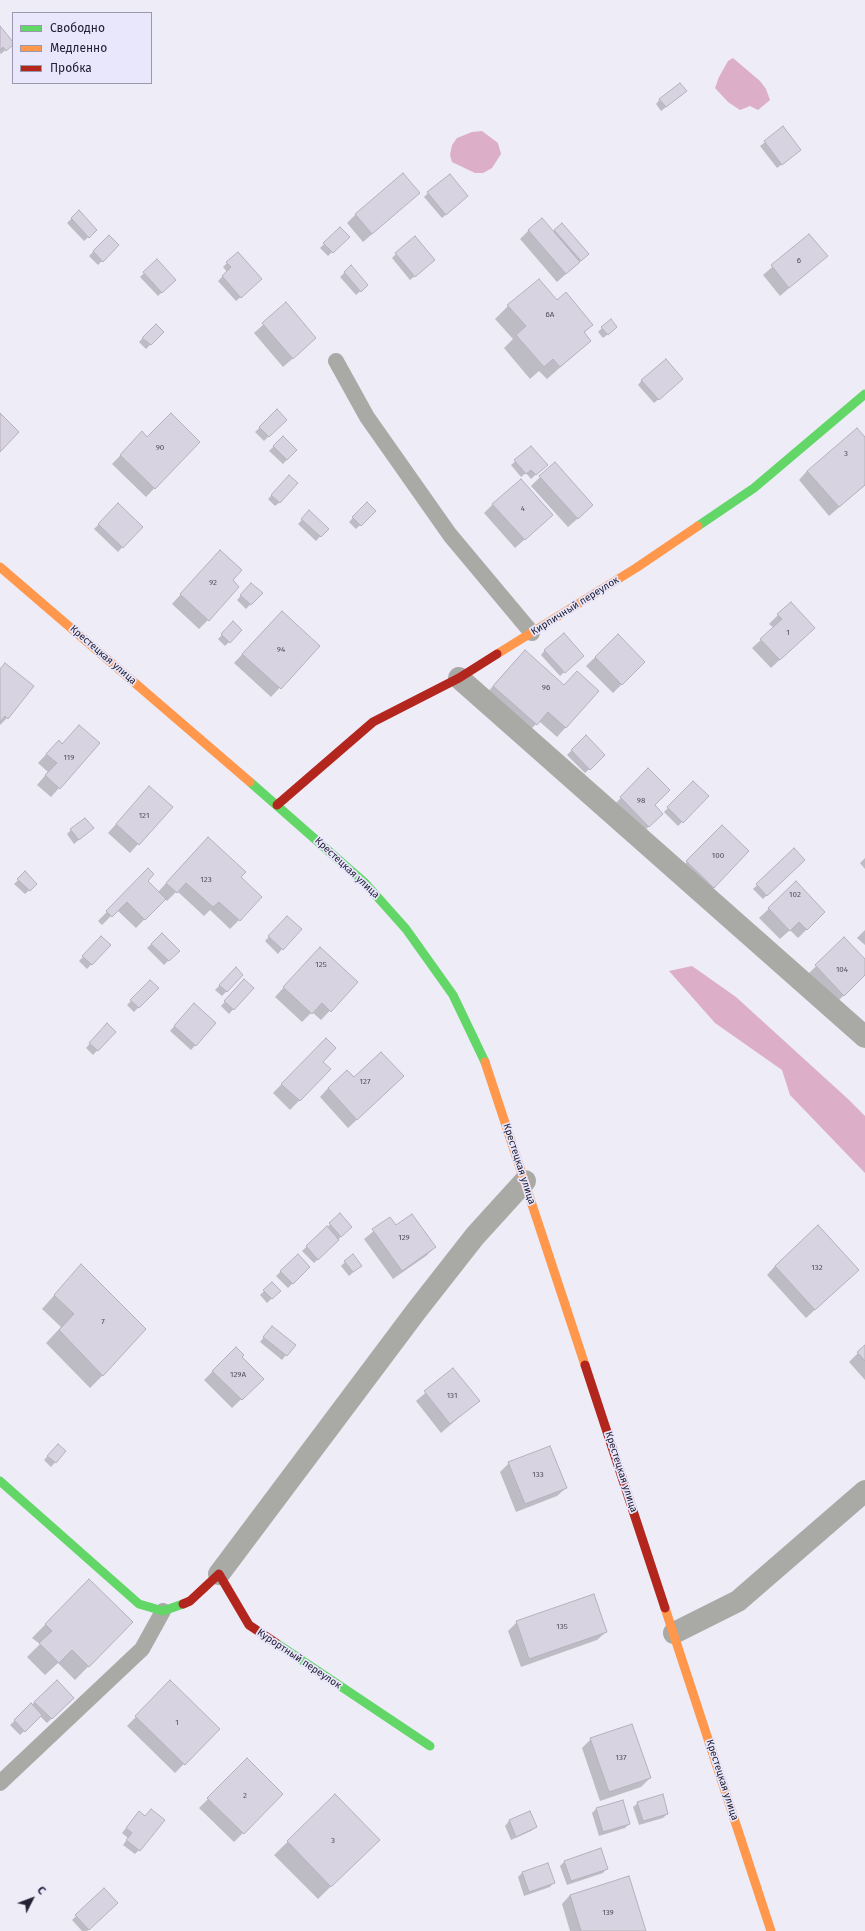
<!DOCTYPE html>
<meta charset="utf-8">
<style>
body{margin:0}
#map{position:relative;width:865px;height:1931px;overflow:hidden;background:#edecf7;font-family:"Fira Sans",sans-serif}
canvas{display:block}
.legend{position:absolute;left:12px;top:12px;width:140px;height:72px;box-sizing:border-box;background:#e9e7fc;border:1px solid #9a98ac;margin:0;padding:5px 7px;list-style:none;font-size:12px;color:#242134}
.legend li{display:flex;align-items:center;gap:8px;height:20px}
.legend b{width:20px;border:1px solid #9a98ac}
.north{position:absolute;left:12px;top:1879px;width:40px;height:40px;-webkit-text-stroke:3px #e9e7fc;paint-order:stroke;rotate:48deg;font-size:11px;font-weight:700;line-height:16px;text-align:center;color:#242134}
.north::after{content:'';display:block;margin:auto;width:14px;height:18px;background:#242134;clip-path:polygon(50% 0,100% 100%,50% 72%,0 100%)}
</style>
<div id="map">
<canvas width="865" height="1931"></canvas>
<ul class="legend">
<li><b style="height:5px;background:#63d668"></b>Свободно</li>
<li><b style="height:5px;background:#ff974d"></b>Медленно</li>
<li><b style="height:5px;background:#b3261e"></b>Пробка</li>
</ul>
<div class="north">С</div>
</div>
<script>
const c = document.querySelector('canvas').getContext('2d');
c.lineJoin = 'round';
function fillPath(path, color) { c.fillStyle = color; c.fill(path, 'evenodd'); }
const shape = rows => new Path2D(rows.map(r => 'M' + r).join(''));
function trace(path, color, width, dash) { c.strokeStyle = color; c.lineWidth = width; c.lineCap = dash ? 'butt' : 'round'; c.setLineDash(dash || []); c.stroke(path); }
function drawText(font, color, halo, rows, align = 'center') {
  c.font = font + ' "Fira Sans",sans-serif'; c.lineWidth = 3.5; c.setLineDash([]); c.textBaseline = 'middle'; c.strokeStyle = halo; c.fillStyle = color; for (const [text, x, y, turn = 0] of rows) {
    c.save(); c.translate(x, y); c.rotate((+turn || 0) * Math.PI / 180); c.textAlign = isNaN(turn) ? turn : align; if (halo) c.strokeText(text, 0, 0); c.fillText(text, 0, 0); c.restore();
  }
}
const water = shape([
 [733,58,760,81,766,89,770,100,758,110,750,106,740,110,728,102,715,88,719,77,728,61],
 [482,131,498,143,501,154,492,168,483,173,475,173,452,162,450,155,452,145,457,138,472,132],
 [692,966,736,997,848,1099,865,1116,865,1173,790,1095,782,1070,715,1023,669,971]
]);
const shadow = shape([
 [0,27,13,43,1,54,0,53],
 [682,95,661,111,656,104,660,99],
 [783,128,796,154,777,168,760,146],
 [419,193,363,242,347,223,356,214],
 [428,193,463,200,442,218,424,197],
 [79,211,96,230,84,241,67,223],
 [562,225,583,259,557,282,520,239,529,230,553,232],
 [340,228,348,237,328,256,320,248],
 [809,235,826,256,780,296,763,275],
 [109,236,118,245,98,265,89,256],
 [396,254,429,264,410,280,392,258],
 [227,263,256,284,236,301,218,281,227,272,223,267],
 [351,266,367,285,356,295,340,277],
 [144,273,175,280,158,296,140,277],
 [557,302,592,325,584,333,590,341,547,379,539,371,530,379,504,348,513,339,495,319,508,306],
 [286,304,306,347,283,367,254,333],
 [156,325,163,332,146,349,139,342],
 [602,328,612,331,603,338,598,332],
 [642,380,678,383,654,403,638,385],
 [277,411,285,420,264,441,255,432],
 [142,433,147,438,199,442,146,497,112,464],
 [283,437,296,450,283,464,269,451],
 [865,438,865,485,829,516,799,480,807,471],
 [531,447,542,469,531,479,526,473,521,477,511,465],
 [289,476,280,502,275,506,268,499],
 [540,477,583,514,568,527,531,486],
 [367,503,375,511,356,529,349,522],
 [493,504,542,524,515,548,484,513],
 [118,505,141,527,118,552,94,529],
 [309,512,327,529,316,541,298,524],
 [220,551,231,580,208,620,199,629,172,604],
 [251,584,261,593,246,609,237,600],
 [778,615,805,636,771,668,752,648,774,628,769,624],
 [273,621,319,646,271,697,234,663],
 [233,623,241,630,225,646,218,639],
 [618,635,644,662,613,693,586,666],
 [545,650,578,660,560,676,541,655],
 [516,660,564,686,598,691,557,737,539,721,527,733,485,695],
 [0,670,7,718,0,725],
 [586,736,604,755,585,773,567,755],
 [62,744,59,788,51,797,37,785,48,772,38,763,50,750],
 [648,770,654,805,662,814,640,835,612,807],
 [693,782,708,796,678,826,664,812],
 [141,796,138,844,130,853,108,833],
 [722,826,748,852,704,896,678,871],
 [71,830,88,832,74,844,67,834],
 [199,847,240,878,239,920,230,929,210,910,204,916,177,891,167,901,165,898,136,928,117,910,102,925,98,921,148,870,146,881,158,892],
 [794,850,803,860,763,899,753,889],
 [865,858,865,869,860,863],
 [25,873,36,884,25,894,14,884],
 [796,883,824,912,798,938,790,930,780,939,759,918],
 [283,921,282,949,278,954,265,941],
 [865,930,865,945,857,938],
 [162,934,178,951,164,965,147,948],
 [101,938,109,945,87,969,79,961],
 [844,939,865,961,865,974,835,1004,807,975],
 [311,957,357,982,321,1020,312,1012,302,1022,275,997],
 [236,968,242,975,222,996,215,990],
 [150,981,157,988,134,1012,127,1005],
 [240,985,252,988,229,1014,221,1006],
 [190,1008,215,1023,191,1050,170,1031],
 [107,1025,115,1032,93,1055,86,1048],
 [317,1048,322,1062,330,1069,290,1110,273,1093],
 [354,1079,394,1085,348,1128,320,1097,328,1088],
 [340,1215,351,1227,314,1263,302,1251],
 [390,1218,395,1227,435,1247,426,1256,393,1279,364,1239],
 [298,1255,309,1267,288,1288,276,1276],
 [345,1262,356,1270,349,1276,341,1266],
 [81,1265,103,1375,90,1388,46,1343,61,1327,42,1309],
 [775,1266,849,1278,806,1318,767,1275],
 [272,1283,280,1291,267,1303,260,1295],
 [268,1332,294,1345,282,1360,260,1342],
 [865,1346,865,1380,849,1362],
 [236,1348,241,1357,262,1379,232,1408,204,1380],
 [453,1369,478,1401,441,1433,416,1401],
 [54,1449,65,1451,51,1467,44,1460],
 [509,1463,566,1488,557,1496,516,1512,500,1472],
 [89,1580,132,1622,75,1680,58,1663,45,1675,27,1657,40,1644,32,1638],
 [517,1622,606,1632,597,1640,521,1667,508,1631],
 [57,1681,73,1698,47,1723,40,1716,20,1735,10,1725],
 [170,1682,218,1729,175,1773,127,1726],
 [591,1739,650,1778,641,1787,600,1801,582,1748],
 [247,1760,282,1794,234,1842,199,1808],
 [335,1796,378,1840,318,1899,274,1855],
 [638,1803,667,1814,663,1818,639,1825,633,1807],
 [596,1809,629,1824,625,1828,599,1836,592,1813],
 [529,1812,536,1827,531,1831,511,1840,505,1826,509,1821],
 [135,1817,145,1817,139,1850,135,1854,123,1845,128,1838,122,1833],
 [601,1849,607,1868,603,1873,567,1885,560,1866,564,1862],
 [547,1864,554,1882,550,1887,524,1896,518,1877,522,1873],
 [104,1889,117,1903,87,1931,82,1931,72,1920],
 [570,1895,645,1931,570,1931,562,1904]
]);
const building = shape([
 [0,26,13,42,13,45,6,51,3,47,0,50,0,26],
 [680,83,687,91,666,107,659,99,680,83],
 [783,126,801,150,782,165,764,141,783,126],
 [403,173,420,193,372,234,355,214,403,173],
 [450,174,468,196,446,215,427,192,450,174],
 [79,210,97,230,89,238,71,218,79,210],
 [542,218,580,262,566,274,528,230,542,218],
 [562,223,589,254,581,261,554,230,562,223],
 [340,227,350,237,333,253,323,243,340,227],
 [809,234,828,256,789,288,771,265,809,234],
 [109,235,119,245,103,262,93,251,109,235],
 [415,236,435,260,415,277,395,253,415,236],
 [238,252,262,279,241,298,222,276,231,267,226,262,238,252],
 [157,259,176,280,162,293,143,272,157,259],
 [351,265,368,285,361,292,344,272,351,265],
 [539,279,557,300,566,292,593,325,584,332,591,341,560,367,553,359,544,367,516,335,526,326,507,305,539,279],
 [286,302,316,338,293,359,262,323,286,302],
 [611,319,617,327,608,335,601,327,611,319],
 [156,324,164,332,151,345,142,338,156,324],
 [666,359,683,379,659,400,641,380,666,359],
 [277,409,287,420,269,437,259,427,277,409],
 [0,413,19,432,0,452,0,413],
 [171,413,200,442,155,489,120,455,142,431,147,437,171,413],
 [857,428,865,437,865,485,839,507,807,471,857,428],
 [283,436,297,450,287,460,273,446,283,436],
 [531,446,548,465,536,475,531,470,526,474,514,460,531,446],
 [555,462,593,505,578,519,539,476,555,462],
 [289,475,298,483,280,503,271,495,289,475],
 [521,479,553,515,525,540,492,504,521,479],
 [367,502,376,511,361,526,352,517,367,502],
 [118,503,143,527,123,548,98,524,118,503],
 [309,510,329,529,321,537,301,519,309,510],
 [220,550,242,570,233,580,239,587,209,621,180,594,220,550],
 [251,583,263,593,251,605,240,595,251,583],
 [791,602,815,628,780,660,760,639,782,619,777,614,791,602],
 [282,611,320,646,281,689,242,654,282,611],
 [233,621,242,630,230,643,221,634,233,621],
 [564,633,584,656,565,673,544,650,564,633],
 [618,634,645,662,622,685,595,657,618,634],
 [525,650,564,685,577,671,599,691,566,728,548,712,537,725,493,686,525,650],
 [5,663,34,686,8,719,5,716,0,722,0,669,5,663],
 [79,725,100,743,60,789,45,775,57,763,46,754,59,740,62,744,79,725],
 [586,735,605,755,590,770,571,750,586,735],
 [648,768,670,790,655,805,663,814,649,827,620,797,648,768],
 [693,781,709,796,683,823,667,807,693,781],
 [149,786,173,807,139,845,116,824,149,786],
 [85,818,94,828,79,840,70,829,85,818],
 [722,825,749,851,714,888,686,861,722,825],
 [208,837,246,872,241,877,262,897,240,921,219,902,213,907,186,883,177,893,166,883,208,837],
 [794,848,805,860,767,896,756,884,794,848],
 [148,868,154,874,148,881,166,899,145,920,127,902,112,917,106,911,148,868],
 [25,871,37,884,30,891,17,879,25,871],
 [796,881,825,912,807,930,799,922,790,931,768,908,796,881],
 [287,916,302,929,283,950,268,936,287,916],
 [162,933,180,951,169,961,151,944,162,933],
 [101,936,111,945,92,965,82,956,101,936],
 [844,937,865,959,865,975,844,996,815,965,844,937],
 [320,947,358,982,331,1012,322,1003,312,1014,283,987,320,947],
 [236,967,243,975,227,992,219,985,236,967],
 [244,979,254,988,234,1010,224,1001,244,979],
 [150,980,159,988,139,1008,130,1000,150,980],
 [194,1003,216,1023,196,1046,174,1026,194,1003],
 [107,1023,116,1032,98,1051,89,1043,107,1023],
 [326,1038,336,1048,323,1062,331,1069,300,1101,281,1084,326,1038],
 [381,1052,404,1076,357,1120,328,1088,347,1070,354,1077,381,1052],
 [340,1213,352,1227,341,1237,329,1223,340,1213],
 [412,1214,436,1247,402,1271,372,1229,390,1217,396,1225,412,1214],
 [818,1225,859,1270,815,1310,775,1266,818,1225],
 [327,1226,339,1240,318,1260,306,1246,327,1226],
 [298,1254,310,1267,293,1284,280,1271,298,1254],
 [353,1254,362,1266,353,1272,344,1261,353,1254],
 [81,1264,146,1329,103,1376,59,1330,74,1314,54,1295,81,1264],
 [272,1282,281,1291,272,1299,263,1290,272,1282],
 [272,1326,296,1345,287,1356,263,1337,272,1326],
 [865,1345,865,1361,857,1352,865,1345],
 [236,1347,244,1355,242,1357,264,1379,242,1400,212,1371,236,1347],
 [453,1368,480,1401,450,1424,424,1391,453,1368],
 [58,1444,66,1451,56,1463,47,1456,58,1444],
 [550,1446,567,1488,525,1504,508,1462,550,1446],
 [89,1579,133,1622,89,1667,72,1650,59,1663,39,1643,52,1631,45,1624,89,1579],
 [594,1594,607,1632,529,1659,516,1621,594,1594],
 [57,1680,74,1698,52,1719,34,1702,57,1680],
 [170,1680,220,1729,185,1765,135,1716,170,1680],
 [31,1703,42,1715,25,1732,14,1720,31,1703],
 [632,1724,651,1778,609,1792,590,1738,632,1724],
 [247,1758,283,1794,244,1834,207,1798,247,1758],
 [335,1794,380,1840,331,1887,287,1841,335,1794],
 [663,1794,668,1814,643,1821,637,1802,663,1794],
 [623,1800,630,1824,603,1832,596,1808,623,1800],
 [151,1809,165,1820,140,1851,126,1840,132,1833,126,1828,139,1811,145,1816,151,1809],
 [530,1811,537,1827,516,1837,509,1820,530,1811],
 [601,1848,608,1869,571,1881,564,1861,601,1848],
 [548,1863,555,1883,529,1892,522,1872,548,1863],
 [629,1876,646,1931,581,1931,570,1895,629,1876],
 [104,1888,118,1903,89,1930,75,1915,104,1888]
]);
const lane = shape([
 [336,361,367,417,450,535,532,633],
 [0,1783,142,1649,163,1611]
]);
const street = shape([
 [459,678,865,1037],
 [219,1574,417,1310,475,1236,525,1181],
 [674,1633,738,1601,865,1491]
]);
const fast = shape([
 [698,526,754,488,865,394],
 [250,782,365,883,406,929,453,995,485,1062],
 [0,1481,139,1604,163,1611,183,1604],
 [276,1643,430,1746]
]);
const slow = shape([
 [0,567,250,782],
 [497,654,636,568,698,526],
 [485,1062,585,1365],
 [665,1608,771,1931]
]);
const jam = shape([
 [277,805,373,722,459,678,497,654],
 [585,1365,665,1608],
 [183,1604,190,1601,219,1574,249,1625,276,1643]
]);
const numberNames = [
 ["6",799,261],
 ["6А",550,315],
 ["90",160,448],
 ["3",846,454],
 ["4",523,509],
 ["92",213,583],
 ["1",788,633],
 ["94",281,650],
 ["96",546,688],
 ["119",69,758],
 ["98",641,801],
 ["121",144,816],
 ["100",718,856],
 ["123",206,880],
 ["102",795,895],
 ["125",321,965],
 ["104",842,970],
 ["127",365,1082],
 ["129",404,1238],
 ["132",817,1268],
 ["7",103,1322],
 ["129А",238,1375],
 ["131",452,1396],
 ["133",538,1475],
 ["135",562,1627],
 ["1",177,1723],
 ["137",621,1758],
 ["2",245,1796],
 ["3",333,1841],
 ["139",608,1913]
];
const streetNames = [
 ["Кирпичный переулок",575,606,-32],
 ["Крестецкая улица",103,655,41],
 ["Крестецкая улица",347,868,43],
 ["Крестецкая улица",519,1164,72],
 ["Крестецкая улица",621,1472,72],
 ["Курортный переулок",299,1659,34],
 ["Крестецкая улица",722,1780,72]
];
fillPath(water, '#ddaec7');
fillPath(shadow, '#0003');
fillPath(building, '#d8d3e0');
trace(building, '#b5b0bd', 1);
trace(lane, '#a9aaa5', 16);
trace(street, '#a9aaa5', 22);
trace(fast, '#63d668', 9);
trace(slow, '#ff974d', 9);
trace(jam, '#b3261e', 9);
drawText('8px', '#514e5f', null, numberNames);
drawText('10px', '#242134', '#e9e7fc', streetNames);
</script>
